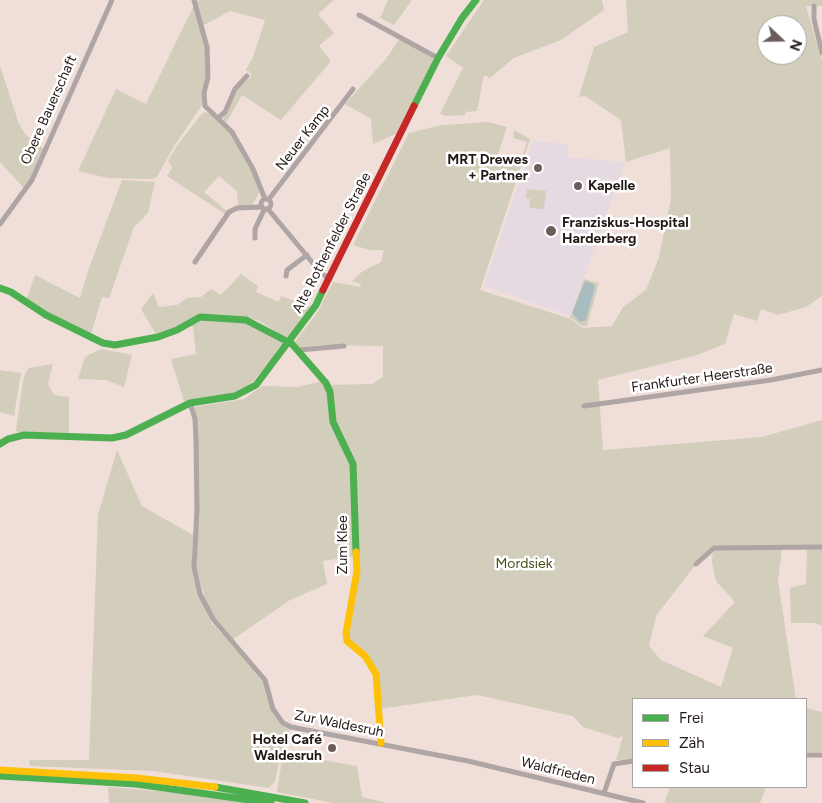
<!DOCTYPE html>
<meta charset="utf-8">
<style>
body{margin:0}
#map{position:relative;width:822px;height:803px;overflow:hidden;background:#f0dfd9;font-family:Figtree,sans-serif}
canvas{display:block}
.legend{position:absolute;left:632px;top:698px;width:175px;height:90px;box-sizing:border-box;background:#fff;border:1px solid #a7a3a1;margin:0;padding:6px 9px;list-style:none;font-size:15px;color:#231815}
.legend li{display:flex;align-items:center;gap:10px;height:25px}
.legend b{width:25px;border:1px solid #a7a3a1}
.north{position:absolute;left:757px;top:15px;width:50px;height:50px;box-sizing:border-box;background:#fff;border:1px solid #a7a3a1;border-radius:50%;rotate:111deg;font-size:14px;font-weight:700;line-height:20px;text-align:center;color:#231815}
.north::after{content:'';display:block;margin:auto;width:18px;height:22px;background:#6b5e5a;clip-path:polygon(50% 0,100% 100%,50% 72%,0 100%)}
</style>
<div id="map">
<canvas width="822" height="803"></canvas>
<ul class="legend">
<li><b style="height:6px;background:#4caf50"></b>Frei</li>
<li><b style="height:6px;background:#ffc107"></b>Zäh</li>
<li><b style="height:6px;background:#c62828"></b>Stau</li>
</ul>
<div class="north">N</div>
</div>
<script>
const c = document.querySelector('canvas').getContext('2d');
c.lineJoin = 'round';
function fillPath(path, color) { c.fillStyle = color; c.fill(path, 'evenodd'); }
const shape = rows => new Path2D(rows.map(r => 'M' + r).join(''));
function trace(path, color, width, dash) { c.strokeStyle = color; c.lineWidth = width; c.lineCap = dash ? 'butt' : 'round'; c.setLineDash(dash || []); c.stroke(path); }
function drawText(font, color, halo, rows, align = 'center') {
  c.font = font + ' Figtree,sans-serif'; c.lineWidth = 5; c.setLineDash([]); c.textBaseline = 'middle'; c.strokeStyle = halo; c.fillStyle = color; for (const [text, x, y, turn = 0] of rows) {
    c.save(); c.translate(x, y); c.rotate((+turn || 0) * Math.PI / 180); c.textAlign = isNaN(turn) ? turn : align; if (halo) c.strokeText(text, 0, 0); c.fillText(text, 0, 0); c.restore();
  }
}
const medical = shape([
 [533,141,568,144,567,157,625,162,570,316,484,286]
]);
const green = shape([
 [202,0,334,0,318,14,334,33,319,46,331,61,281,120,242,95,226,123,223,118,228,111,238,89,251,77,251,73,246,70,253,57,265,20,230,11,202,26,208,77,202,105,174,146,157,177,153,179,108,178,78,171,116,89,146,104,196,1],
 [388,0,412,0,394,25,380,18],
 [484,0,602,0,604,10,561,40,514,58,490,78,484,75,477,111,466,112,465,115,446,116,440,114,463,68,446,56],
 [626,0,822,0,822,6,806,6,822,61,822,296,806,307,778,315,761,309,757,321,734,314,725,344,694,356,598,380,603,450,762,437,822,420,822,626,815,623,791,623,790,588,806,584,807,547,782,548,778,581,796,699,633,699,633,759,616,760,623,736,618,738,583,727,573,716,477,695,379,709,371,664,347,641,357,556,323,561,327,584,290,600,232,640,265,680,277,718,291,727,281,752,275,781,269,788,154,771,30,766,29,760,89,760,98,515,117,450,142,506,193,535,192,565,194,580,211,622,227,639,207,605,196,567,197,431,194,407,244,399,262,386,298,387,322,381,329,385,372,384,383,377,383,346,319,345,299,348,294,343,317,313,333,282,361,287,360,284,352,281,363,271,381,262,384,250,370,250,353,245,409,133,442,125,488,122,507,127,497,157,519,165,527,142,513,138,514,130,530,139,480,290,571,319,582,328,612,326,623,307,646,290,659,257,671,198,670,148,626,162,621,120,585,96,579,97,594,47,628,32],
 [767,25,797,25,797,55,767,55],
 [713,549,712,563,716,581,735,602,703,636,733,648,721,687,661,660,649,646,656,616,696,564],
 [400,38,432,57,433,61,398,133,373,144,371,119,345,104,386,59],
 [0,66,19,124,25,134,44,149,33,175,24,188,0,162],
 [205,112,211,114,231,133,252,170,260,191,252,206,238,206,237,191,219,176,204,192,227,211,225,214,167,176,172,168,168,161,176,147,200,116],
 [122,180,155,182,148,213,134,227,109,298,102,297,91,334,63,322,26,300,35,275,80,298,88,271],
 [527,189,546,191,544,209,529,208,530,199,526,198],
 [241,274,258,286,256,292,279,302,281,296,312,308,291,337,285,338,260,321,243,317,257,324,285,344,249,386,237,393,184,401,171,359,196,354,193,327,188,324,157,336,141,309,153,293,159,307,177,305,187,298,201,297,211,289,221,295],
 [584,279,599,283,587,326,582,326,570,317],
 [101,349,132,355,124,387,106,380,78,379,85,357],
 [53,364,48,384,54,395,69,397,69,433,17,432,16,430,23,380,26,372,29,368],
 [0,370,21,373,14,416,0,412],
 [806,708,822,712,822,752,806,752],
 [283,753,357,766,362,797,387,803,333,803,277,792],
 [108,787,209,795,247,803,109,803],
 [670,787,766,787,760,803,664,803]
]);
const water = shape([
 [585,281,594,284,595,287,586,320,580,322,572,313]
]);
const street = shape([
 [194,0,207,47,208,77,204,93,205,106,232,132,253,169,265,199],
 [814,6,814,19,822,53],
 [359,15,438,58],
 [218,118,225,112,235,89,247,76],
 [269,199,353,89],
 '261 204a5 5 0 1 1 10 0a5 5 0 1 1-10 0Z',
 [268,209,321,273,330,279],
 [0,224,32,180,112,0],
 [255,238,255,229,264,210],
 [195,262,229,212,237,208,262,207],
 [286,276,287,270,307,255],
 [299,350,344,346],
 [190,403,195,419,196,439,197,509,194,567,200,594,213,619,265,680,273,709,283,723,291,727,468,761,643,803],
 [584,406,771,380,822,370],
 [696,564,714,548,822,547],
 [806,755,822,755],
 [604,793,614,764,633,761]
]);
const fast = shape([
 [414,106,438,58,462,18,476,0],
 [0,288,11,292,46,315,103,343,115,345,158,337,177,330,200,317,246,320,292,344,326,383,330,392,333,422,353,464,356,552],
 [0,444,8,439,24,435,112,438,126,435,190,403,235,396,256,385,316,305,323,290],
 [0,776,136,784,271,803],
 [215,787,305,803]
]);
const slow = shape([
 [356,552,357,571,346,633,347,641,365,656,376,674,381,743],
 [0,770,137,778,215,787]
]);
const jam = shape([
 [323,290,414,106]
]);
const markers = [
 [538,168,5,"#6b5e5a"],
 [578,186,5,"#6b5e5a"],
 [551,231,6,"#6b5e5a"],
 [332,748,5,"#6b5e5a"]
];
const streetNames = [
 ["Obere Bauerschaft",49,110,-66],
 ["Neuer Kamp",303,138,-52],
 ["Alte Rothenfelder Straße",332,243,-63],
 ["Frankfurter Heerstraße",702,378,-8],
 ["Zum Klee",343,545,-90],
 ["Zur Waldesruh",339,724,11],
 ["Waldfrieden",558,771,14]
];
const poiNames = [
 ["MRT Drewes",528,160],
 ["+ Partner",528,176],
 ["Kapelle",588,186,"left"],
 ["Franziskus-Hospital",562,223,"left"],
 ["Harderberg",562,239,"left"],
 ["Hotel Café",322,740],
 ["Waldesruh",322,756]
];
const parkNames = [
 ["Mordsiek",524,564]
];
fillPath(medical, '#e5d9e2');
fillPath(green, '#d3cdbb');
fillPath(water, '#a9bdc0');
trace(street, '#afa5a4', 5);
trace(fast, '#4caf50', 7);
trace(slow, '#ffc107', 7);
trace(jam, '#c62828', 7);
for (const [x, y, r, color] of markers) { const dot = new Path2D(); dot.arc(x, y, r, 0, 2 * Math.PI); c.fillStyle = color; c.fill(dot); trace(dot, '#fff', 2); }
drawText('14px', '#231815', '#fff', streetNames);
drawText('bold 14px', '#231815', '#fff', poiNames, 'right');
drawText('14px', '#4c4e1b', '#fff', parkNames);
</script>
